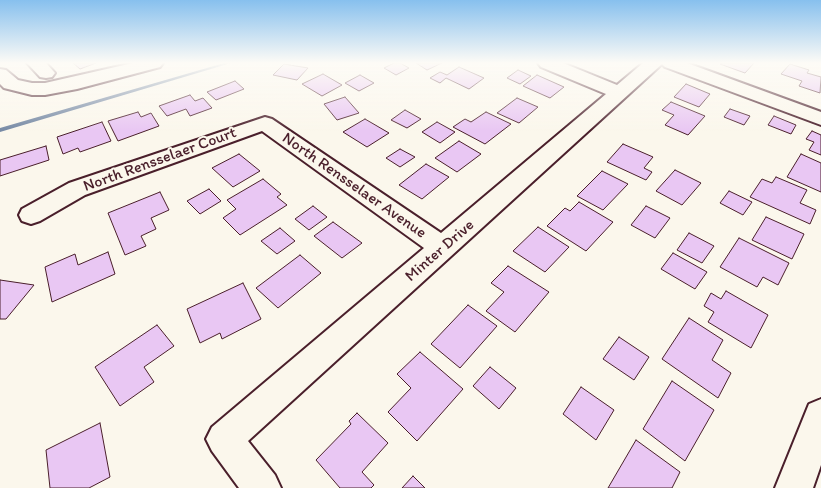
<!DOCTYPE html>
<style>
body{margin:0}
canvas{display:block;background:#fbf7ec}
</style>
<canvas width="821" height="488"></canvas>
<script>
const c = document.querySelector('canvas').getContext('2d');
c.lineJoin = 'round';
const shape = rows => new Path2D(rows.map(r => 'M' + r).join(''));
function fillPath(path, color) { c.fillStyle = color; c.fill(path, 'evenodd'); }
function trace(path, color, width, dash) { c.strokeStyle = color; c.lineWidth = width; c.lineCap = dash ? 'butt' : 'round'; c.setLineDash(dash || []); c.stroke(path); }
function drawText(font, color, halo, rows, align = 'center') {
  c.font = font + ' Itim,sans-serif'; c.lineWidth = 4; c.setLineDash([]); c.textBaseline = 'middle'; c.strokeStyle = halo; c.fillStyle = color; for (const [text, x, y, turn = 0] of rows) {
    c.save(); c.translate(x, y); c.rotate((+turn || 0) * Math.PI / 180); c.textAlign = isNaN(turn) ? turn : align; if (halo) c.strokeText(text, 0, 0); c.fillText(text, 0, 0); c.restore();
  }
}
const stream = shape([
 [224,63,231,63,0,132,0,128,224,63]
]);
const building = shape([
 [73,63,96,63,80,69,73,63],
 [394,63,400,63,409,68,396,75,384,68,394,63],
 [416,63,442,63,427,70,416,63],
 [722,63,754,63,745,73,720,64,722,63],
 [284,64,308,68,297,80,273,75,284,64],
 [790,64,809,70,807,73,821,77,820,93,799,86,802,81,781,74,790,64],
 [459,67,484,78,469,89,446,78,440,83,430,78,440,72,447,75,459,67],
 [518,70,531,76,520,84,507,78,518,70],
 [323,74,342,85,322,96,302,84,323,74],
 [360,75,374,83,359,91,345,83,360,75],
 [537,75,564,87,550,98,523,86,537,75],
 [235,81,244,89,216,100,207,92,235,81],
 [686,84,710,94,699,107,674,97,686,84],
 [190,95,195,101,203,98,212,108,190,116,186,109,167,116,159,106,190,95],
 [345,97,359,113,337,120,324,104,345,97],
 [517,98,538,107,519,123,497,113,517,98],
 [671,102,705,116,688,135,665,125,674,115,662,110,671,102],
 [730,109,750,116,744,125,724,117,730,109],
 [405,110,421,119,407,128,391,120,405,110],
 [138,112,141,117,151,113,159,126,118,141,108,121,138,112],
 [486,112,511,124,485,144,453,127,465,119,471,122,486,112],
 [774,116,796,125,791,134,768,125,774,116],
 [365,119,389,133,367,147,343,132,365,119],
 [102,122,111,141,80,152,78,148,63,154,57,137,102,122],
 [437,122,455,132,440,143,422,132,437,122],
 [812,131,821,135,821,155,809,150,814,142,806,139,812,131],
 [459,141,481,154,457,172,435,158,459,141],
 [623,144,653,157,644,168,652,172,646,180,607,162,623,144],
 [46,146,49,160,0,176,0,160,46,146],
 [400,149,415,157,400,167,386,158,400,149],
 [239,154,260,171,233,187,212,168,239,154],
 [801,154,821,163,821,192,787,177,801,154],
 [426,164,449,177,422,199,399,185,426,164],
 [675,170,701,183,682,205,656,191,675,170],
 [602,171,628,184,603,210,577,196,602,171],
 [776,177,807,190,800,203,816,210,810,224,750,197,762,179,772,183,776,177],
 [263,179,281,194,277,197,287,205,240,235,223,218,236,209,227,200,263,179],
 [209,189,221,201,200,214,187,201,209,189],
 [729,191,752,202,743,215,720,203,729,191],
 [160,192,169,210,151,218,156,229,141,236,146,246,125,255,108,213,160,192],
 [579,202,613,222,586,251,547,226,565,208,570,211,579,202],
 [313,206,327,217,309,230,295,219,313,206],
 [646,206,670,218,655,238,631,225,646,206],
 [766,217,804,234,792,259,752,240,766,217],
 [333,222,362,243,342,258,314,236,333,222],
 [538,227,569,247,545,272,513,251,538,227],
 [280,228,295,241,277,254,261,241,280,228],
 [689,233,714,246,702,263,677,250,689,233],
 [739,238,789,263,778,285,763,277,757,287,720,267,739,238],
 [108,252,115,274,52,302,45,267,75,254,78,265,108,252],
 [673,253,707,272,695,289,661,269,673,253],
 [300,255,321,273,278,308,256,288,300,255],
 [508,266,549,292,515,332,486,311,504,292,491,283,508,266],
 [0,280,34,285,6,319,0,319,0,280],
 [243,283,261,319,222,339,220,333,200,343,187,309,243,283],
 [726,291,768,315,751,348,708,322,714,312,704,306,711,293,721,299,726,291],
 [468,305,497,326,460,368,431,344,468,305],
 [689,318,723,340,712,360,731,373,718,398,662,359,689,318],
 [157,325,174,346,144,367,154,382,120,406,95,367,157,325],
 [619,337,649,357,634,380,603,359,619,337],
 [420,352,463,389,417,441,388,412,411,388,397,374,420,352],
 [490,367,516,388,499,409,473,386,490,367],
 [672,381,714,410,685,461,643,429,672,381],
 [581,387,614,410,596,440,563,414,581,387],
 [357,413,388,443,362,472,374,485,371,488,340,488,316,460,351,424,349,421,357,413],
 [100,423,110,477,89,488,50,488,46,450,100,423],
 [636,440,680,472,672,488,608,488,636,440],
 [413,476,425,488,402,488,413,476]
]);
const minor = shape([
 [27,63,46,63,55,73,52,77,46,78,40,77,27,63],
 [133,63,163,63,160,67,77,89,45,95,32,95,4,88,0,84,0,69,6,70,18,80,32,83,45,83,133,63],
 [538,63,563,63,617,85,643,63,687,63,821,112,821,125,665,67,662,64,248,441,275,475,281,488,239,488,212,451,206,439,212,427,424,248,262,131,85,195,40,221,31,224,22,221,19,215,22,209,69,183,265,117,272,119,441,233,606,94,541,67,538,63],
 [821,399,821,465,813,488,775,488,809,404,821,399]
]);
const streetNames = [
 ["North Rensselaer Court",160,160,-20],
 ["North Rensselaer Avenue",354,186,35],
 ["Minter Drive",440,251,-41]
];
fillPath(stream, '#778aa5');
fillPath(building, '#e9c7f3');
trace(building, '#4a1f2b', 1);
trace(minor, '#4a1f2b', 4);
fillPath(minor, '#fbf7ec');
const sky = c.createLinearGradient(0, 0, 0, 131);
sky.addColorStop(0, '#87c0ee');
sky.addColorStop(0.48, '#fdfbf6');
sky.addColorStop(1, '#fdfbf600');
c.fillStyle = sky;
c.fillRect(0, 0, 821, 131);
drawText('16px', '#4a1f2b', '#fbf7ec', streetNames);
</script>
